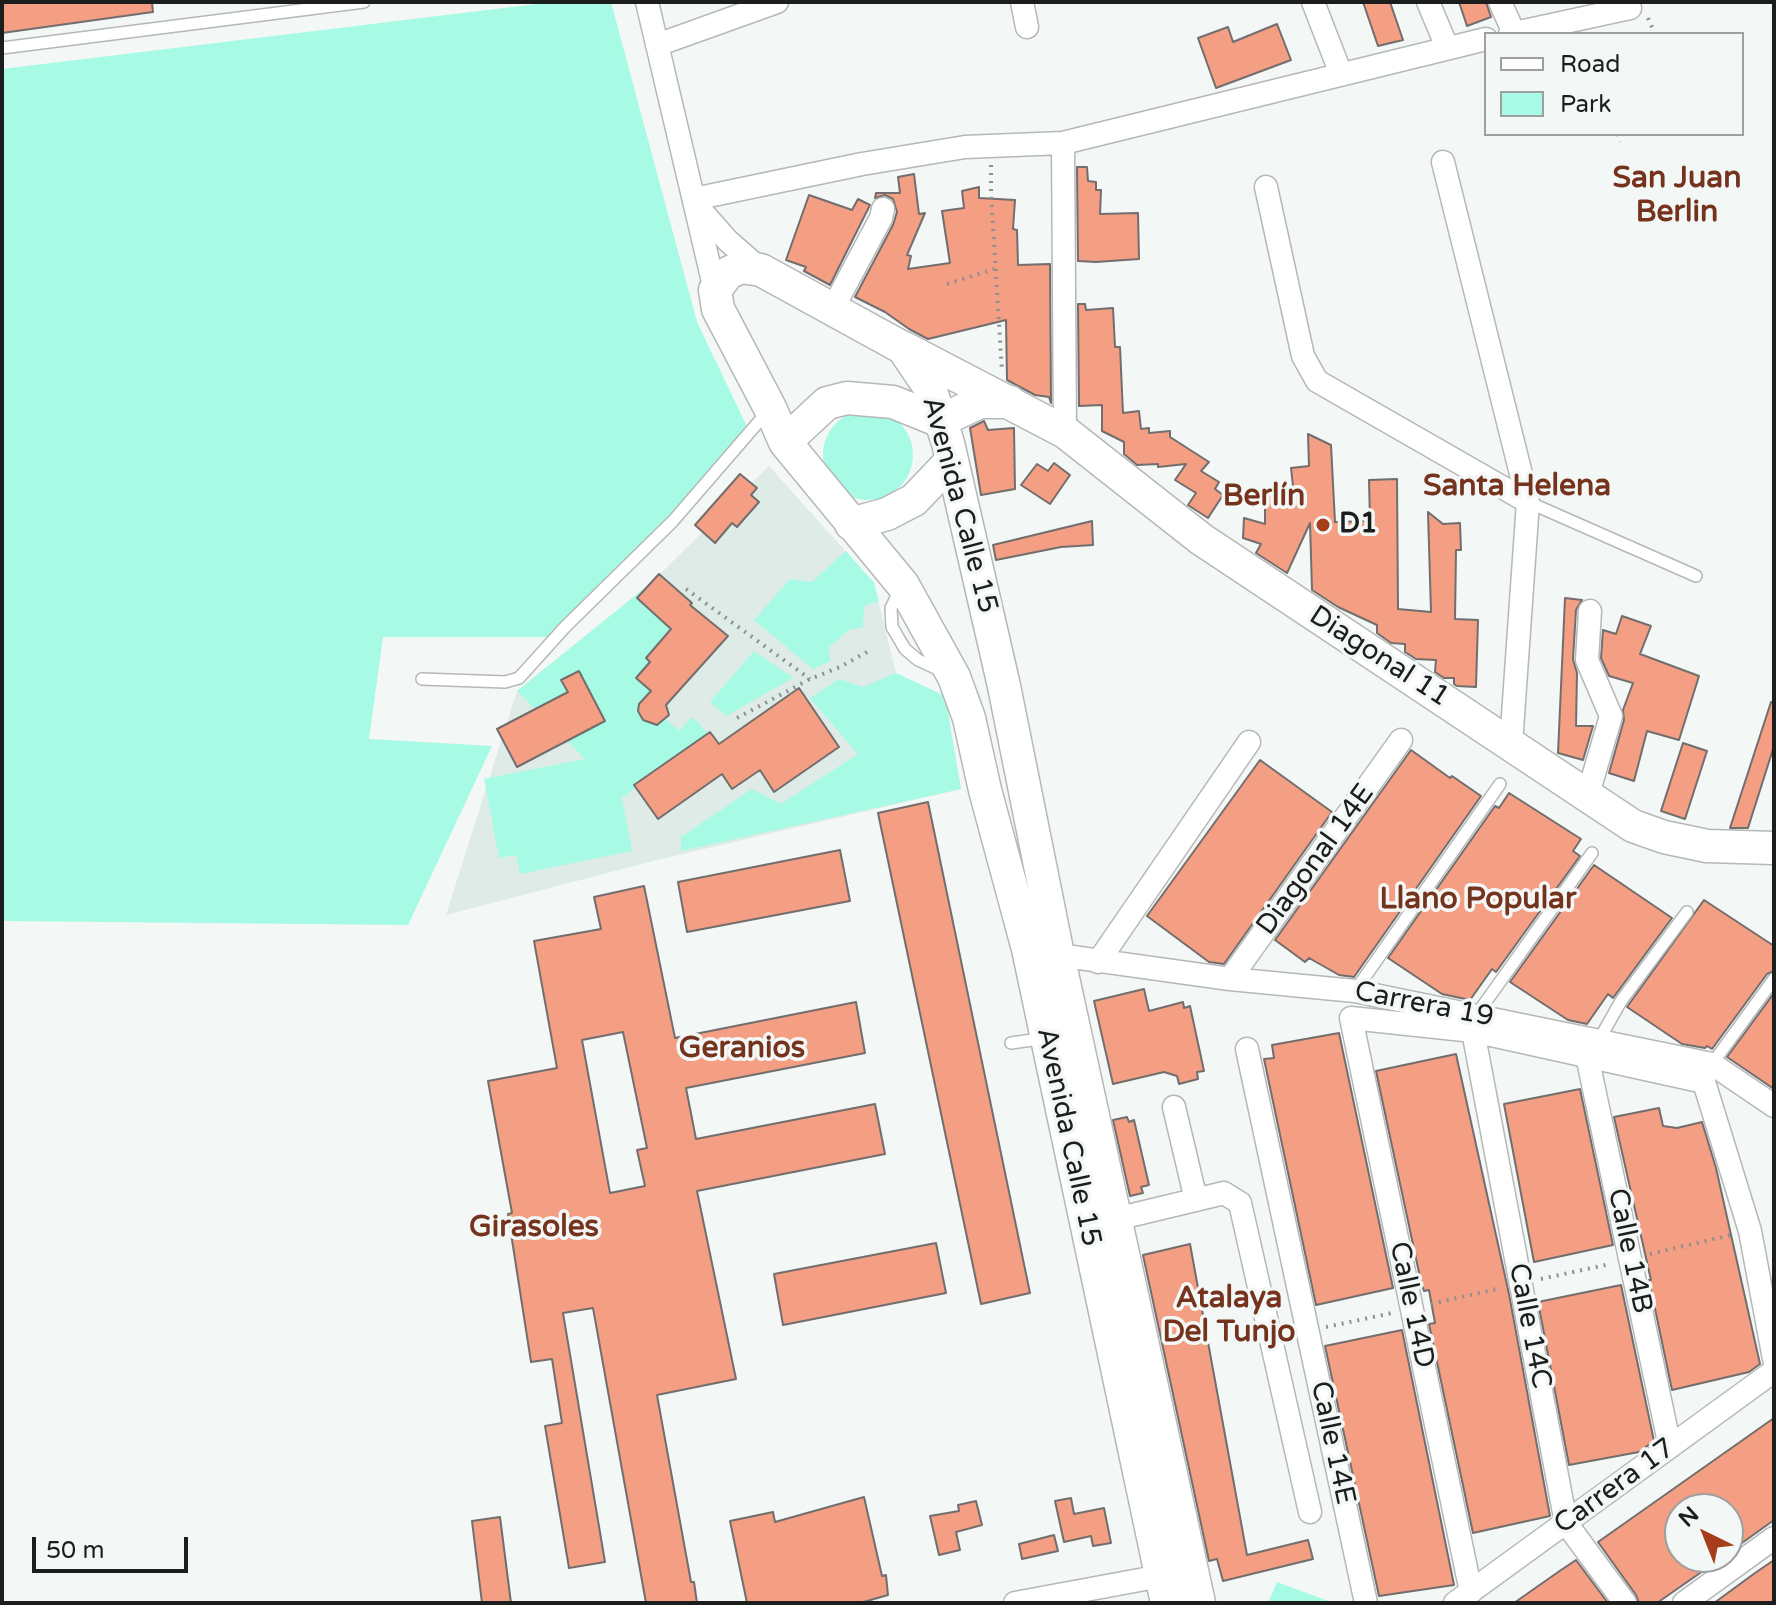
<!DOCTYPE html>
<meta charset="utf-8">
<style>
body{margin:0}
#map{position:relative;width:1776px;height:1605px;overflow:hidden;background:#f3f7f6;font-family:"Varela Round",sans-serif}
canvas{display:block}
.frame{position:absolute;inset:0;border:4px solid #1c1e1d;pointer-events:none}
.legend{position:absolute;left:1484px;top:32px;width:260px;height:104px;box-sizing:border-box;background:#f3f7f6;border:2px solid #9da09f;margin:0;padding:10px 14px;list-style:none;font-size:24px;color:#1c1e1d}
.legend li{display:flex;align-items:center;gap:16px;height:40px}
.legend b{width:40px;border:2px solid #9da09f}
.north{position:absolute;left:1664px;top:1493px;width:80px;height:80px;box-sizing:border-box;background:#f3f7f6;border:2px solid #9da09f;border-radius:50%;rotate:317deg;font-size:22px;font-weight:700;line-height:32px;text-align:center;color:#1c1e1d}
.north::after{content:'';display:block;margin:auto;width:28px;height:36px;background:#a63e1c;clip-path:polygon(50% 0,100% 100%,50% 72%,0 100%)}
.scale{position:absolute;left:32px;top:1537px;width:156px;height:36px;box-sizing:border-box;border:4px solid #1c1e1d;border-top:0;padding-left:10px;font-size:24px;line-height:28px;white-space:nowrap;color:#1c1e1d;-webkit-text-stroke:6px #f3f7f6;paint-order:stroke}
</style>
<div id="map">
<canvas width="1776" height="1605"></canvas>
<div class="frame"></div>
<ul class="legend">
<li><b style="height:10px;background:#fff"></b>Road</li>
<li><b style="height:22px;background:#a7fbe4"></b>Park</li>
</ul>
<div class="north">N</div>
<div class="scale">50 m</div>
</div>
<script>
const c = document.querySelector('canvas').getContext('2d');
c.lineJoin = 'round';
function fillPath(path, color) { c.fillStyle = color; c.fill(path, 'evenodd'); }
const shape = rows => new Path2D(rows.map(r => 'M' + r).join(''));
function trace(path, color, width, dash) { c.strokeStyle = color; c.lineWidth = width; c.lineCap = dash ? 'butt' : 'round'; c.setLineDash(dash || []); c.stroke(path); }
function drawText(font, color, halo, rows, align = 'center') {
  c.font = font + ' "Varela Round",sans-serif'; c.lineWidth = 7; c.setLineDash([]); c.textBaseline = 'middle'; c.strokeStyle = halo; c.fillStyle = color; for (const [text, x, y, turn = 0] of rows) {
    c.save(); c.translate(x, y); c.rotate((+turn || 0) * Math.PI / 180); c.textAlign = isNaN(turn) ? turn : align; if (halo) c.strokeText(text, 0, 0); c.fillText(text, 0, 0); c.restore();
  }
}
const built = shape([
 [769,466,874,583,896,673,945,696,961,789,657,860,446,915,517,691,652,582]
]);
const green = shape([
 [553,2,611,2,697,322,751,435,549,637,383,637,369,739,492,746,408,925,2,921,2,69],
 '823 455a45 45 0 1 1 90 0a45 45 0 1 1-90 0Z',
 [846,551,874,583,879,601,864,606,863,627,849,630,829,647,830,661,813,669,754,620,790,579,812,582],
 [652,582,695,618,658,686,647,702,679,731,692,717,708,733,647,775,625,797,621,794,632,851,520,874,516,855,499,858,484,779,585,759,517,691],
 [754,651,793,678,726,716,710,702],
 [896,673,945,696,961,789,681,851,681,837,752,789,781,804,858,754,810,698,839,679,863,687],
 [1277,1582,1331,1602,1332,1602,1268,1603]
]);
const building = shape([
 [2,2,152,2,153,12,2,33,2,2],
 [1363,2,1390,2,1403,40,1378,46,1363,2],
 [1459,2,1486,2,1491,17,1467,26,1459,2],
 [1277,24,1291,60,1216,88,1198,38,1228,27,1233,42,1277,24],
 [1077,167,1087,167,1088,181,1096,182,1096,190,1101,190,1100,214,1138,213,1139,259,1096,262,1078,261,1077,167],
 [914,174,919,214,925,213,907,255,911,256,908,269,950,263,942,211,964,208,962,191,979,187,979,198,1015,200,1013,229,1017,230,1018,265,1050,264,1051,403,1049,397,1035,395,1007,380,1006,320,928,339,909,329,885,312,855,297,893,225,897,212,893,199,885,195,875,198,876,193,900,193,898,177,914,174],
 [809,195,852,210,858,199,870,205,830,285,804,271,806,267,786,260,809,195],
 [1078,304,1085,304,1086,310,1113,308,1115,347,1120,347,1123,413,1139,411,1141,429,1149,428,1149,433,1170,431,1170,437,1209,462,1201,471,1219,482,1215,489,1223,495,1208,518,1188,505,1196,493,1175,480,1186,464,1158,467,1158,464,1137,465,1124,454,1124,442,1102,431,1102,405,1079,406,1078,304],
 [984,421,988,430,1014,428,1015,489,981,495,970,428,984,421],
 [1308,434,1331,445,1335,522,1370,521,1369,480,1397,479,1398,609,1431,612,1428,512,1443,524,1460,523,1461,550,1456,550,1455,619,1478,620,1476,687,1457,686,1454,684,1454,678,1444,678,1435,672,1436,660,1416,659,1405,652,1405,644,1391,643,1377,633,1377,625,1338,607,1312,590,1310,523,1287,573,1256,553,1261,544,1243,538,1244,518,1265,524,1265,487,1293,486,1291,468,1309,466,1308,434],
 [1054,463,1070,475,1050,504,1021,485,1037,464,1048,471,1054,463],
 [740,474,757,488,751,495,759,502,737,527,732,523,715,543,695,525,740,474],
 [1092,521,1093,545,1061,547,996,560,993,545,1092,521],
 [659,574,692,603,690,605,728,636,666,705,669,715,657,725,643,720,638,711,639,704,651,691,636,678,650,662,646,658,671,629,637,598,659,574],
 [1565,598,1582,600,1576,610,1573,659,1577,673,1576,726,1593,726,1583,760,1558,753,1565,598],
 [1622,616,1651,626,1640,654,1699,676,1679,740,1647,731,1634,781,1609,773,1624,720,1623,710,1633,683,1609,676,1601,658,1603,630,1616,634,1622,616],
 [579,671,605,721,517,767,497,729,568,692,561,680,579,671],
 [799,688,839,747,774,792,760,770,732,789,722,774,658,819,634,785,710,732,719,744,799,688],
 [1771,702,1774,703,1774,746,1748,828,1730,828,1771,702],
 [1683,743,1707,751,1685,819,1661,811,1683,743],
 [1411,750,1450,778,1452,776,1481,796,1354,977,1339,975,1309,958,1305,962,1275,940,1411,750],
 [1260,760,1332,812,1224,964,1209,962,1147,916,1260,760],
 [1509,793,1581,839,1573,851,1580,856,1496,972,1492,969,1470,1000,1442,994,1388,958,1495,806,1499,808,1509,793],
 [928,802,1030,1293,981,1304,878,813,928,802],
 [840,850,850,901,687,932,678,882,840,850],
 [1594,865,1672,918,1613,998,1608,994,1587,1024,1568,1020,1510,982,1594,865],
 [644,886,675,1038,856,1002,865,1053,686,1088,696,1139,875,1104,885,1154,697,1191,736,1379,657,1395,691,1582,694,1582,697,1603,646,1603,593,1308,563,1313,605,1562,569,1568,545,1426,562,1423,552,1359,531,1362,508,1214,512,1213,488,1081,557,1068,534,941,601,929,594,897,644,886],
 [623,1032,647,1148,637,1150,645,1186,610,1193,582,1040,623,1032],
 [1704,900,1774,946,1774,971,1767,974,1712,1049,1707,1046,1705,1048,1682,1044,1627,1007,1704,900],
 [1144,989,1149,1011,1183,1002,1184,1008,1190,1006,1204,1071,1197,1072,1198,1079,1179,1084,1177,1076,1164,1072,1113,1084,1094,1001,1144,989],
 [1774,993,1774,1089,1727,1057,1774,993],
 [1339,1033,1393,1288,1316,1305,1264,1059,1274,1058,1272,1045,1339,1033],
 [1456,1054,1509,1294,1550,1516,1473,1533,1429,1324,1435,1323,1429,1290,1424,1291,1421,1282,1376,1071,1456,1054],
 [1580,1089,1613,1245,1534,1262,1504,1104,1580,1089],
 [1659,1108,1663,1126,1677,1128,1702,1122,1716,1168,1760,1364,1749,1372,1672,1390,1649,1280,1651,1280,1614,1117,1659,1108],
 [1127,1117,1129,1122,1134,1120,1149,1185,1141,1187,1143,1193,1130,1196,1113,1120,1127,1117],
 [936,1243,946,1293,783,1325,774,1274,936,1243],
 [1190,1244,1247,1555,1308,1540,1313,1559,1223,1581,1217,1559,1209,1561,1143,1255,1190,1244],
 [1621,1285,1654,1441,1639,1452,1569,1465,1538,1302,1621,1285],
 [1402,1330,1454,1585,1379,1596,1325,1346,1402,1330],
 [1774,1418,1774,1520,1728,1553,1728,1509,1680,1509,1680,1557,1723,1557,1657,1603,1639,1603,1636,1595,1598,1542,1774,1418],
 [864,1497,882,1576,886,1575,888,1595,860,1603,747,1603,730,1521,773,1512,775,1522,864,1497],
 [1071,1498,1074,1514,1104,1508,1111,1543,1093,1546,1091,1536,1064,1542,1055,1501,1071,1498],
 [976,1501,982,1525,956,1532,960,1550,939,1555,930,1516,959,1511,958,1505,976,1501],
 [500,1517,511,1603,482,1603,472,1521,500,1517],
 [1054,1535,1058,1551,1022,1559,1019,1544,1054,1535],
 [1576,1560,1608,1603,1514,1603,1561,1570,1576,1560],
 [1774,1560,1774,1603,1714,1603,1755,1573,1774,1560]
]);
const path = shape([
 [1648,18,1655,34],
 [1618,134,1620,142],
 [991,165,991,193,1002,372],
 [947,284,994,269],
 [686,589,810,679],
 [737,718,810,679,840,667,867,652],
 [1650,1254,1731,1235],
 [1541,1279,1610,1264],
 [1431,1304,1501,1288],
 [1326,1327,1392,1313]
]);
const lane = shape([
 [2,48,364,2],
 [1528,502,1696,576],
 [901,588,891,608,892,627,905,649,918,660,942,671],
 [422,679,505,682,519,678,565,627,673,521,768,411],
 [1355,991,1500,784],
 [1477,1014,1592,853],
 [1599,1040,1621,1001,1687,912],
 [1011,1043,1046,1038],
 [1712,1064,1774,979]
]);
const street = shape([
 [647,2,715,290],
 [1022,2,1027,27],
 [1313,2,1341,74],
 [1428,2,1447,47],
 [1500,2,1514,33],
 [1510,34,1630,8,1626,2],
 [657,45,777,2],
 [1063,143,1065,432],
 [1443,162,1528,502,1511,744],
 [1266,187,1303,356,1317,381,1528,502],
 [694,199,862,164,965,147,1063,143,1486,39],
 [697,206,728,241,760,269],
 [832,310,881,218,883,209],
 [1588,794,1611,716,1587,660,1590,611],
 [1058,955,1230,979,1355,991,1712,1064,1774,1106],
 [1098,962,1249,742],
 [1230,979,1401,740],
 [1473,1031,1566,1523,1625,1603],
 [1247,1049,1366,1603],
 [1587,1056,1670,1447],
 [1174,1107,1196,1200],
 [1116,1219,1224,1193,1240,1203,1310,1512],
 [1471,1592,1351,1018,1473,1031,1704,1082,1750,1231,1774,1359],
 [1015,1603,1161,1576],
 [1455,1603,1774,1371],
 [1684,1603,1774,1538]
]);
const secondary = shape([
 [904,348,1065,432,1201,539,1633,826,1664,837,1707,846,1774,848],
 [785,442,827,403,847,398,893,402,940,421,980,402,1010,402],
 [851,524,887,514,914,500,952,460],
 [1167,1603,1028,949,985,790,969,718,954,677,903,585,785,442,770,408,718,309,715,290,728,273,741,267,761,270,903,348,930,388,948,443,1004,686,1058,955,1199,1603]
]);
const markers = [
 [1323,525,8,"#a63e1c"]
];
const streetNames = [
 ["Avenida Calle 15",959,505,75],
 ["Diagonal 11",1379,657,33],
 ["Diagonal 14E",1316,860,-54],
 ["Carrera 19",1424,1005,11],
 ["Avenida Calle 15",1068,1137,78],
 ["Calle 14B",1629,1251,78],
 ["Calle 14D",1411,1305,78],
 ["Calle 14C",1529,1326,79],
 ["Calle 14E",1332,1443,78],
 ["Carrera 17",1615,1487,-36]
];
const poiNames = [
 ["D1",1339,525]
];
const neighbourhoodNames = [
 ["San Juan",1677,179],
 ["Berlin",1677,213],
 ["Santa Helena",1517,487],
 ["Berlín",1264,497],
 ["Llano Popular",1478,900],
 ["Geranios",742,1049],
 ["Girasoles",534,1228],
 ["Atalaya",1229,1299],
 ["Del Tunjo",1229,1333]
];
fillPath(built, '#deebe7');
fillPath(green, '#a7fbe4');
fillPath(building, '#f49e83');
trace(building, '#726e6d', 2);
trace(lane, '#b5b8b7', 14);
trace(street, '#b5b8b7', 25);
trace(secondary, '#b5b8b7', 35);
trace(path, '#8d908f', 4, [2, 6]);
trace(lane, '#fff', 11);
trace(street, '#fff', 22);
trace(secondary, '#fff', 32);
for (const [x, y, r, color] of markers) { const dot = new Path2D(); dot.arc(x, y, r, 0, 2 * Math.PI); c.fillStyle = color; c.fill(dot); trace(dot, '#f3f7f6', 3); }
drawText('28px', '#1c1e1d', '#f3f7f6', streetNames);
drawText('bold 28px', '#1c1e1d', '#f3f7f6', poiNames, 'left');
drawText('bold 30px', '#75321d', '#f3f7f6', neighbourhoodNames);
</script>
